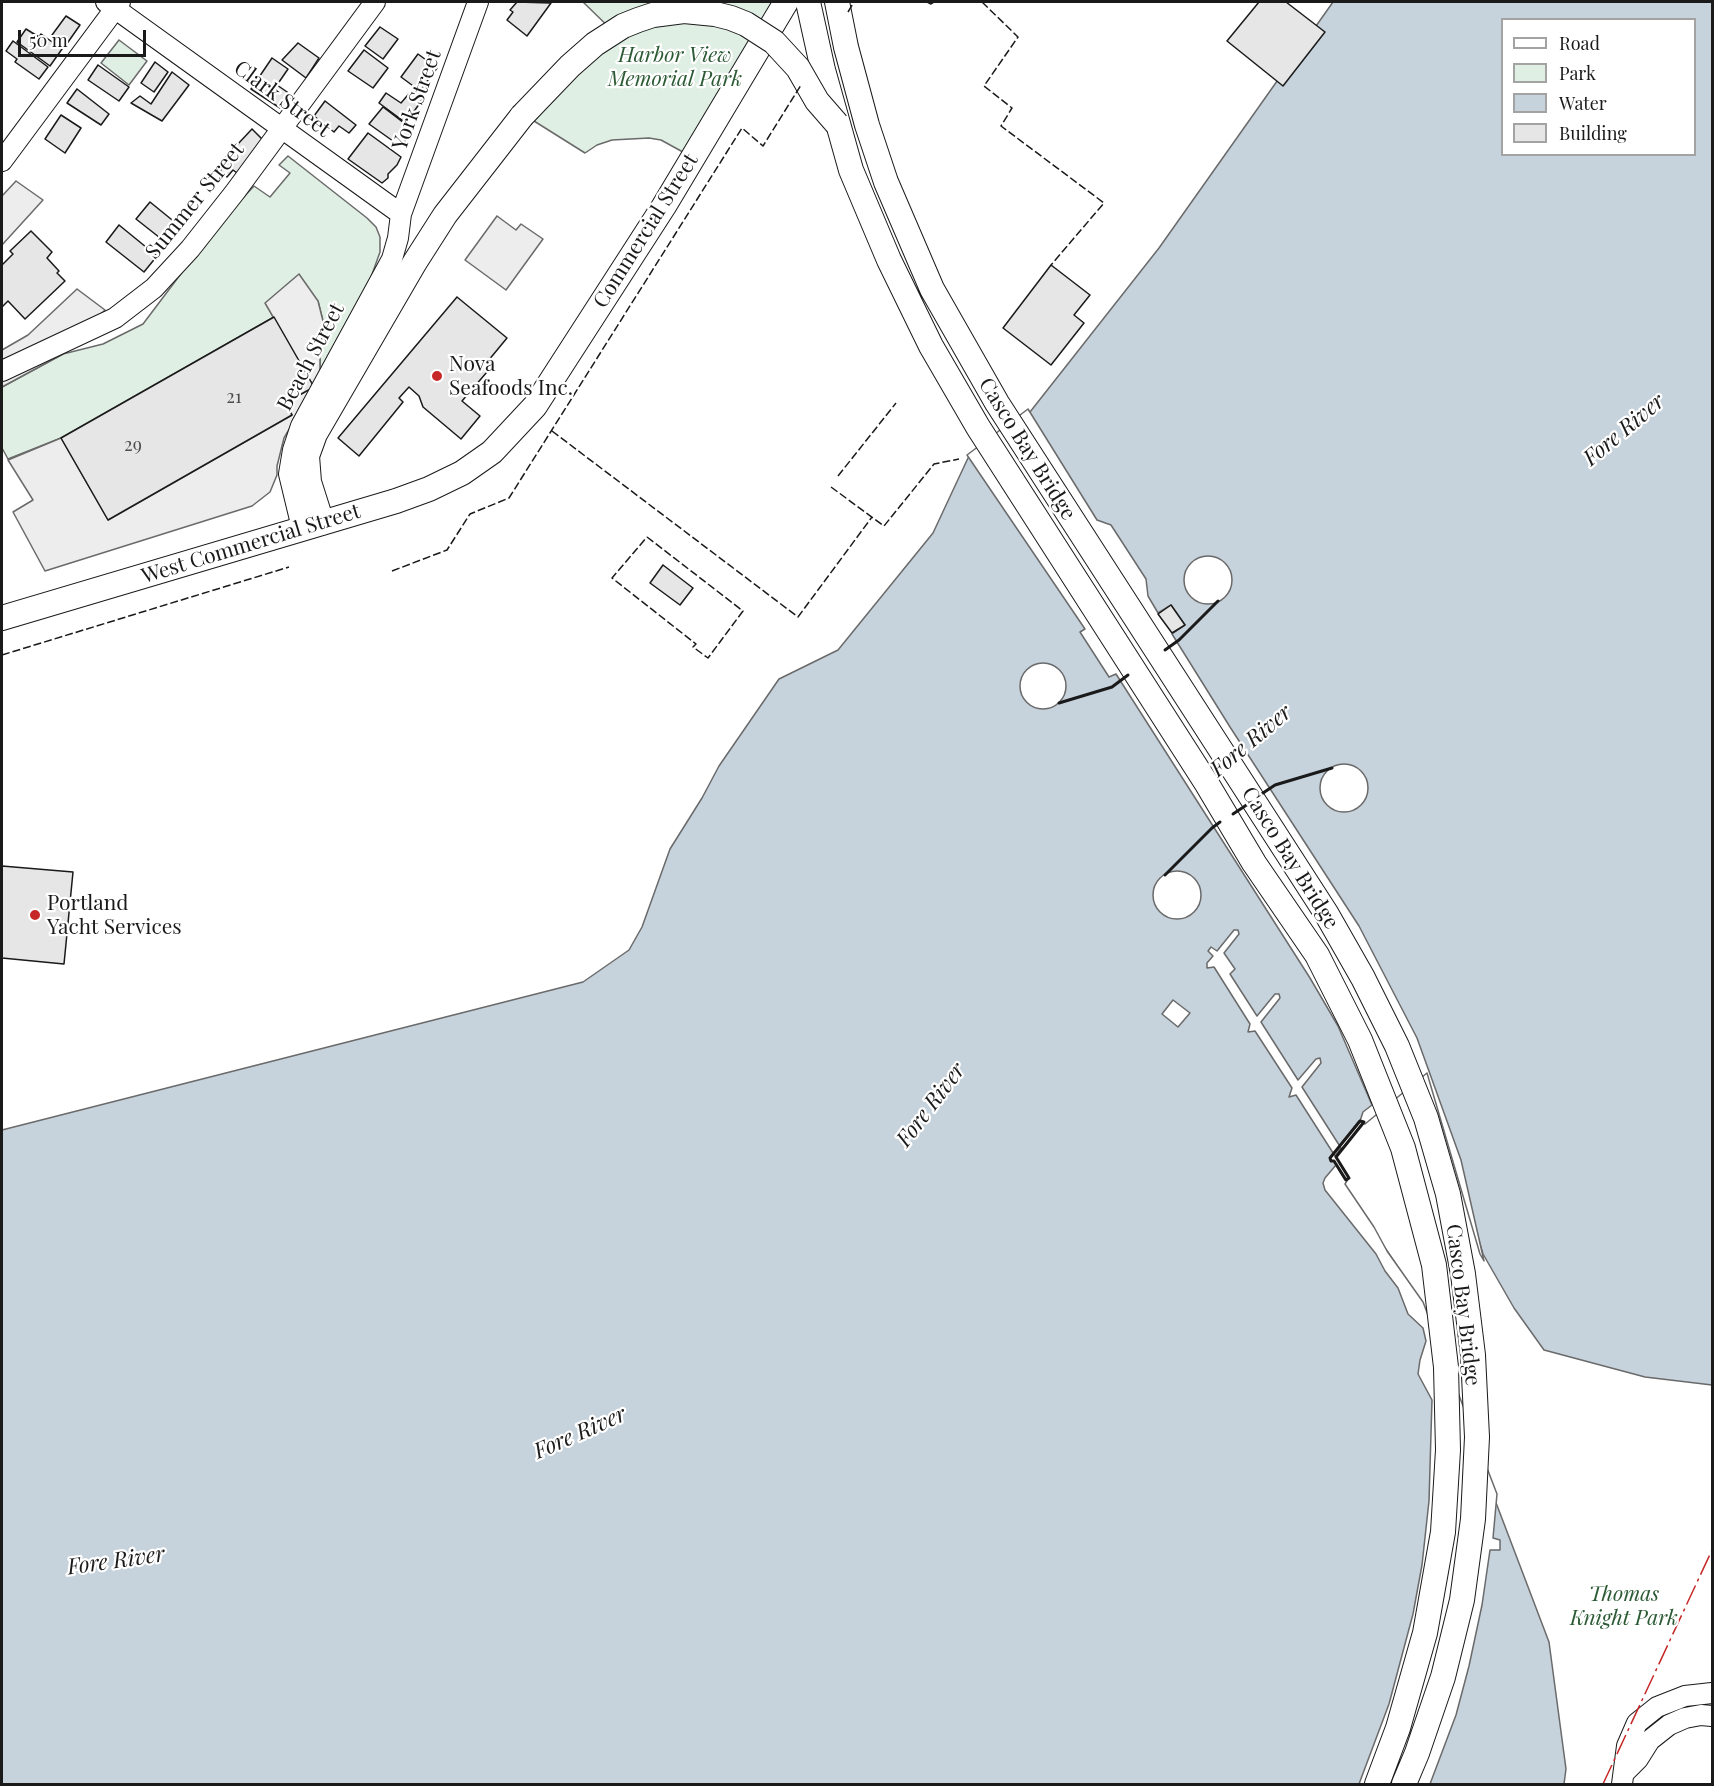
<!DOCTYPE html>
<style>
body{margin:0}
#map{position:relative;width:1714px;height:1786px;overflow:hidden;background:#fff;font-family:"Playfair Display",serif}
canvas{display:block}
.frame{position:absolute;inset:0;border:3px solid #1a1a1a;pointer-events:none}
.legend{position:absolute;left:1501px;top:18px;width:195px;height:138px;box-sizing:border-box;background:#fff;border:2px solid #a3a3a3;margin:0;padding:8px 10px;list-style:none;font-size:18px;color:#1a1a1a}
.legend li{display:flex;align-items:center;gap:12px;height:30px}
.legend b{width:30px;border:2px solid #a3a3a3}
.scale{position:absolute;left:18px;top:30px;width:128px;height:27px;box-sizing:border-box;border:3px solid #1a1a1a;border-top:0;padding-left:8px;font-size:18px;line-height:21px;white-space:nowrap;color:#1a1a1a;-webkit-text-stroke:4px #fff;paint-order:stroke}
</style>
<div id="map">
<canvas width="1714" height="1786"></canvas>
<div class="frame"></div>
<ul class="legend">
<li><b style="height:8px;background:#fff"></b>Road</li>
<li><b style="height:16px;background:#e0efe3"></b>Park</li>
<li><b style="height:16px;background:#c6d2dc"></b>Water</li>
<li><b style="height:16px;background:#e6e6e6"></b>Building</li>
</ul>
<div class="scale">50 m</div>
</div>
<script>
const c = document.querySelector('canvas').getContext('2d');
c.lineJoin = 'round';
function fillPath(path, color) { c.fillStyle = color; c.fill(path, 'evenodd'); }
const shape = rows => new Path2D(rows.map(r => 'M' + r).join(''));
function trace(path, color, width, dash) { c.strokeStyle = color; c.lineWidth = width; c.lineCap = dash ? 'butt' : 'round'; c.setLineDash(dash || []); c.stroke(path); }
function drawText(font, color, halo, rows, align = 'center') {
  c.font = font + ' "Playfair Display",serif'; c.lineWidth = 4.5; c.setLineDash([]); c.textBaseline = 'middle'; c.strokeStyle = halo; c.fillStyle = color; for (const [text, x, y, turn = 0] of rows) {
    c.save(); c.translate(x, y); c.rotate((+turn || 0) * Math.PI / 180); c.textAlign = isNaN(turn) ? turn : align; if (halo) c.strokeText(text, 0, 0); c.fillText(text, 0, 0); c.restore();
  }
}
const green = shape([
 [583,2,787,2,692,157,661,140,649,138,612,140,597,145,585,153,534,121,590,61,620,38,583,2],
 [119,40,147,61,129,85,101,63,119,40],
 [288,156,367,218,376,227,380,237,380,252,370,280,320,373,320,350,324,325,318,301,266,303,274,317,61,438,8,459,2,448,2,387,63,354,103,344,143,324,217,226,254,186,270,197,290,173,279,165,288,156]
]);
const parking = shape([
 [16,181,43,200,2,245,2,196,16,181],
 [497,216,516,230,521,224,543,239,506,290,465,260,497,216],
 [299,274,318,301,324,325,320,350,320,373,314,387,284,438,277,466,277,475,270,492,252,506,45,571,13,512,33,500,8,460,61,438,108,520,292,415,285,403,313,386,265,303,299,274],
 [77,289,105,310,63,354,2,387,2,350,28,335,77,289]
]);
const water = shape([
 [1333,2,1712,2,1712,1385,1645,1377,1544,1350,1514,1308,1483,1254,1428,1069,1364,1122,1359,1121,1330,1158,1331,1161,1334,1161,1346,1180,1341,1183,1417,1295,1549,1642,1566,1769,1564,1784,2,1784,2,1130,583,982,629,950,642,927,670,849,702,798,719,766,779,679,838,650,933,533,968,458,1030,412,1159,248,1333,2],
 [1502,20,1694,20,1694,154,1502,154,1502,20]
]);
const pier = shape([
 [1028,409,1097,520,1111,525,1146,579,1148,596,1158,613,1171,605,1185,625,1172,634,1230,727,1359,926,1417,1038,1461,1160,1484,1261,1480,1254,1427,1073,1365,1124,1360,1121,1363,1112,1372,1105,1338,1026,1310,978,1116,674,1109,677,1080,632,1085,629,967,455,1028,409],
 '1184 580a24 24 0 1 1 48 0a24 24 0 1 1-48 0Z',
 '1020 686a23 23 0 1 1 46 0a23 23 0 1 1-46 0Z',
 '1320 788a24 24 0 1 1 48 0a24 24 0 1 1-48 0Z',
 '1153 895a24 24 0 1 1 48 0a24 24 0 1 1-48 0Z',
 [1234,930,1238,930,1239,934,1224,953,1235,969,1230,974,1257,1016,1275,994,1279,994,1280,998,1261,1022,1298,1080,1316,1059,1320,1058,1321,1063,1302,1087,1341,1148,1335,1156,1296,1095,1289,1097,1292,1088,1255,1031,1248,1032,1250,1024,1214,967,1207,968,1207,963,1213,956,1208,951,1211,947,1217,951,1234,930],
 [1173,1000,1190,1013,1178,1027,1162,1014,1173,1000],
 [1336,1165,1345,1180,1348,1179,1345,1184,1374,1227,1387,1251,1423,1302,1497,1494,1493,1538,1500,1540,1500,1550,1490,1550,1482,1605,1469,1666,1456,1715,1430,1784,1359,1784,1389,1704,1413,1614,1422,1565,1429,1501,1432,1400,1418,1374,1420,1360,1426,1341,1423,1328,1408,1314,1398,1288,1385,1271,1376,1254,1325,1190,1323,1183,1325,1178,1336,1165]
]);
const building = shape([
 [517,2,551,3,527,36,507,20,513,12,510,10,517,2],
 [1259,2,1286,2,1325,32,1283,86,1227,41,1259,2],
 [66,16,80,25,66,45,52,35,66,16],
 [380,27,398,39,383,59,365,46,380,27],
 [26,29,39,37,41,34,62,49,50,66,17,42,26,29],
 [13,41,48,67,39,79,15,62,17,59,6,51,13,41],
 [298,43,319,58,306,78,282,60,298,43],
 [364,50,388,68,373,88,348,71,364,50],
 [418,54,437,68,420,91,401,77,418,54],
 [272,58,288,69,277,85,290,94,280,108,251,89,272,58],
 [155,62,168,72,154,92,141,83,155,62],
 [98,65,129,87,119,101,88,80,98,65],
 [172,72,189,85,162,121,131,103,140,96,151,104,172,72],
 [77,89,109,114,101,125,67,103,77,89],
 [413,89,424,97,406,123,379,103,386,93,401,103,413,89],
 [325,101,356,125,349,133,339,126,334,132,314,116,325,101],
 [383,107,404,123,402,126,407,130,409,127,411,129,407,139,400,146,369,124,383,107],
 [61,115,81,128,65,153,45,139,61,115],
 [252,129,266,143,237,173,233,170,227,177,220,171,225,165,221,162,252,129],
 [368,133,401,157,397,165,388,174,388,178,382,183,348,159,368,133],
 [150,202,182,228,169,245,136,219,150,202],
 [119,225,157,256,144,272,106,242,119,225],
 [31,231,52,252,47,258,59,271,57,273,65,281,25,319,8,301,2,307,2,265,13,254,10,251,31,231],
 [1051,265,1090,295,1074,315,1084,323,1051,365,1003,328,1051,265],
 [457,297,507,338,488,361,493,365,462,401,480,416,461,439,423,407,419,396,409,387,399,398,403,402,359,456,338,438,457,297],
 [274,317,314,387,285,403,292,415,108,520,61,438,274,317],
 [663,565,693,588,680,605,650,583,663,565],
 [1171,605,1185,625,1172,633,1158,614,1171,605],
 [2,866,73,872,64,964,2,958,2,866]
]);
const minor = shape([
 [106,2,401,214],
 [2,161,120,2],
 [2,371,115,318,154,288,190,249,235,192,375,2],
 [302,528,289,474,293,450,301,426,392,259,398,238,401,214,478,2],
 [1625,1772,1638,1759,1650,1740,1669,1725,1685,1718,1701,1715,1712,1716],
 [1622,1784,1627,1746,1637,1723,1657,1707,1685,1696,1712,1693]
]);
const major = shape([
 [808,2,823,70,851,170,889,260,931,346,978,427,1207,784,1254,863,1317,955,1360,1040,1403,1148,1434,1265,1446,1367,1448,1450,1443,1532,1425,1633,1398,1728,1377,1784],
 [837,2,846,47,867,125,886,182,932,289,997,403,1326,913,1363,978,1397,1046,1426,1118,1448,1194,1463,1274,1473,1355,1477,1437,1473,1519,1462,1600,1443,1677,1417,1753,1404,1784],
 [322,523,309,482,307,456,315,434,415,262,445,215,522,116],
 [2,618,396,501,429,489,462,473,492,452,535,406,664,206,786,2]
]);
const majorBridge = shape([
 [522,116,570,66,595,44,623,26,638,20,653,15,684,11,715,14,731,18,746,24,774,42,798,68,817,101,837,124]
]);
const fence = shape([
 [927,2,931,4,934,2],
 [982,2,1018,37,984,86,1012,108,1001,126,1104,203,1051,265],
 [848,12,854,2],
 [552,431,798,617,872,517],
 [838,476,896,403],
 [831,487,884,526,934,464,959,459],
 [647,537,743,611,708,658,693,647,696,644,612,578,647,537],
 [392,571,447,550,470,514,509,498,742,128,763,146,801,85],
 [2,655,289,567]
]);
const wall = shape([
 [1165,650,1179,640,1218,601],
 [1059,703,1112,687,1128,675],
 [1260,795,1275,785,1332,768],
 [1233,814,1248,804],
 [1165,875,1212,828,1220,822],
 [1360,1121,1364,1122,1336,1157,1349,1178,1346,1180,1334,1161,1331,1161,1330,1158,1360,1121]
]);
const power = shape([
 [1603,1784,1712,1550]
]);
const markers = [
 [437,376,6,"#c62828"],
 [35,915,6,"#c62828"]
];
const numberNames = [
 ["21",234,397],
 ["29",133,445]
];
const parkNames = [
 ["Harbor View",675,55],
 ["Memorial Park",675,79],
 ["Thomas",1624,1594],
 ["Knight Park",1624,1618]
];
const streetNames = [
 ["Clark Street",282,99,36],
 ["York Street",417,100,-70],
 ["Summer Street",195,201,-51],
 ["Commercial Street",646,231,-58],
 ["Beach Street",311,357,-62],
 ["Casco Bay Bridge",1027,449,58],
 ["West Commercial Street",251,544,-17],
 ["Casco Bay Bridge",1290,858,58],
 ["Casco Bay Bridge",1463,1305,83]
];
const poiNames = [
 ["Nova",449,364],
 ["Seafoods Inc.",449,388],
 ["Portland",47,903],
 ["Yacht Services",47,927]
];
const waterNames = [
 ["Fore River",1624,430,-40],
 ["Fore River",1251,741,-40],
 ["Fore River",931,1105,-53],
 ["Fore River",580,1433,-24],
 ["Fore River",116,1561,-8]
];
fillPath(green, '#e0efe3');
trace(green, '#6a6a6a', 1.5);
fillPath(parking, '#ededed');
trace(parking, '#6a6a6a', 1.5);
fillPath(water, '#c6d2dc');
trace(water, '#6a6a6a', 1.5);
fillPath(pier, '#fff');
trace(pier, '#6a6a6a', 1.5);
fillPath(building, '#e6e6e6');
trace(building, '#1a1a1a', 1.5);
trace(minor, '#1a1a1a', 22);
trace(major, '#1a1a1a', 26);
trace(minor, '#fff', 20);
trace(major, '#fff', 24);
trace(majorBridge, '#1a1a1a', 26, []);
trace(majorBridge, '#fff', 24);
trace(fence, '#1a1a1a', 1.5, [8, 3]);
trace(wall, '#1a1a1a', 3);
trace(power, '#c62828', 1.5, [21, 4.5, 3, 4.5]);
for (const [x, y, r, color] of markers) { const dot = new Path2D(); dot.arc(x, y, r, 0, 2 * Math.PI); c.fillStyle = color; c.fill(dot); trace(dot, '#fff', 2); }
drawText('18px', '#4d4d4d', null, numberNames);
drawText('italic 21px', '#2b5a34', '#fff', parkNames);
drawText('21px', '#1a1a1a', '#fff', streetNames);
drawText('21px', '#1a1a1a', '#fff', poiNames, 'left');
drawText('italic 22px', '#1a1a1a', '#fff', waterNames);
</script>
